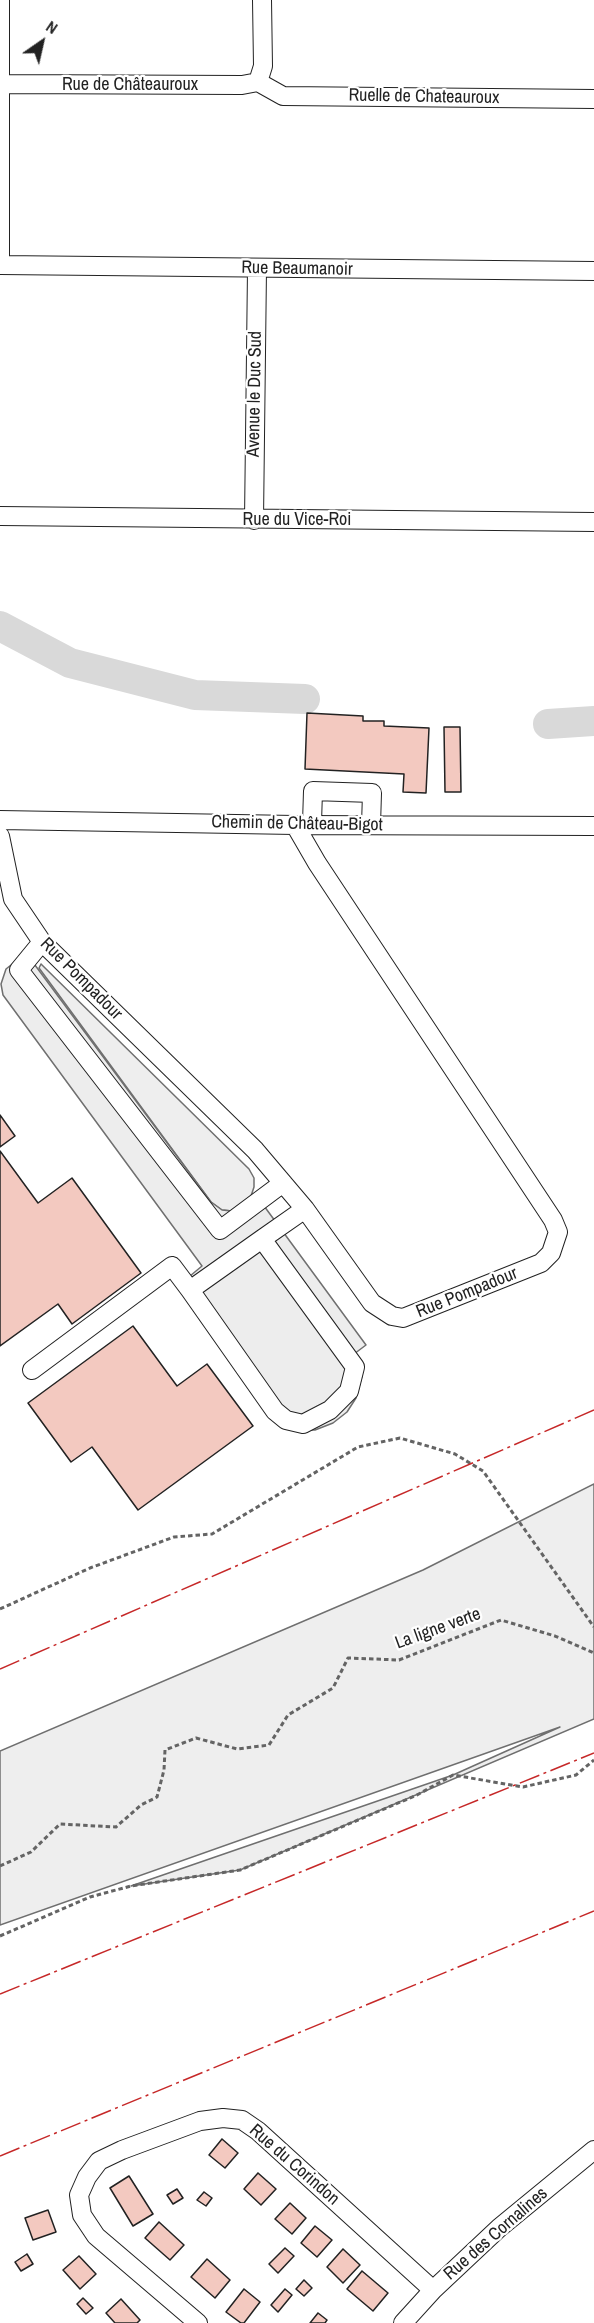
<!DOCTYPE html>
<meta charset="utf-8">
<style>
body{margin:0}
#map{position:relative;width:594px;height:2323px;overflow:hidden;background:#fff;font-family:"Archivo Narrow",sans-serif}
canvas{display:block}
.north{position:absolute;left:12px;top:12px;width:60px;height:60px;-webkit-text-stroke:4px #fff;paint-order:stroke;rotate:34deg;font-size:16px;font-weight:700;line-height:24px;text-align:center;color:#222}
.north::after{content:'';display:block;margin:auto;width:21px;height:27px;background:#222;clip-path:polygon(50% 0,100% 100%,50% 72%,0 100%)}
</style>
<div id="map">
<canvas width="594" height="2323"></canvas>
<div class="north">N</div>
</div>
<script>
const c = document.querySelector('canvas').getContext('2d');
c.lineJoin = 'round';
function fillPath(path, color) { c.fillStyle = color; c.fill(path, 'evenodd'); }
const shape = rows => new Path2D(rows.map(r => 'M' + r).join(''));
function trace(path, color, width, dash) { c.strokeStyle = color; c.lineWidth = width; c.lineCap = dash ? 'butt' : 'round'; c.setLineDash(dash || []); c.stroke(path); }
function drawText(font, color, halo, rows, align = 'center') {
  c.font = font + ' "Archivo Narrow",sans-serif'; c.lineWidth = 4.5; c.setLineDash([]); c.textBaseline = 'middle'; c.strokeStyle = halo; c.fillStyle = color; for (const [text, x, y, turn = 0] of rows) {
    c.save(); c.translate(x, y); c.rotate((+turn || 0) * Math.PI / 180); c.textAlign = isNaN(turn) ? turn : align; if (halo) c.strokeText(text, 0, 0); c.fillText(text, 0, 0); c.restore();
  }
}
const green = shape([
 [41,964,249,1169,254,1178,254,1187,250,1199,232,1211,222,1210,211,1202,39,968,41,964],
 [594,1484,594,1719,240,1870,131,1886,453,1775,560,1727,0,1925,0,1751,423,1570,594,1484]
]);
const parking = shape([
 [26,953,211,1202,222,1210,232,1211,256,1195,366,1345,354,1354,360,1364,362,1376,356,1398,347,1412,333,1423,315,1430,296,1430,178,1286,202,1266,3,995,1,984,6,969,26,953]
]);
const river = shape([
 [0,626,70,663,195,695,305,699],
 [548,724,594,721]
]);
const building = shape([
 [307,713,363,716,363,721,384,721,384,726,429,728,426,793,403,792,404,774,305,769,307,713],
 [444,727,460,727,461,792,445,792,444,727],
 [0,1115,15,1136,0,1147,0,1115],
 [0,1151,38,1203,72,1178,141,1273,72,1324,58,1304,0,1346,0,1151],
 [133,1326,177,1386,207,1364,253,1426,138,1510,92,1447,71,1462,28,1403,133,1326],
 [222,2139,238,2153,225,2168,209,2155,222,2139],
 [258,2173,276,2189,261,2205,244,2189,258,2173],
 [129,2176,153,2214,133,2226,110,2188,129,2176],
 [177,2189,183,2198,173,2204,167,2195,177,2189],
 [204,2192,212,2198,206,2206,197,2200,204,2192],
 [290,2203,306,2218,292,2234,275,2219,290,2203],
 [48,2210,56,2232,33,2240,25,2218,48,2210],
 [159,2222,184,2245,170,2260,145,2238,159,2222],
 [315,2226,332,2240,317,2257,301,2243,315,2226],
 [285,2248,294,2256,278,2273,269,2264,285,2248],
 [343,2249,360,2265,343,2283,327,2267,343,2249],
 [27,2254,33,2264,21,2271,15,2262,27,2254],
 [79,2256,96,2274,80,2289,63,2270,79,2256],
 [207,2259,230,2280,215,2298,191,2277,207,2259],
 [362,2271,388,2293,373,2311,347,2289,362,2271],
 [304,2280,312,2288,304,2296,296,2289,304,2280],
 [244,2289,260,2302,244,2323,241,2323,226,2312,244,2289],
 [285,2289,292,2295,278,2312,271,2305,285,2289],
 [83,2298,93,2308,86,2314,77,2304,83,2298],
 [121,2299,140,2320,137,2323,115,2323,106,2313,121,2299],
 [318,2313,327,2320,325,2323,310,2323,318,2313]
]);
const path = shape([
 [0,1609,90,1568,174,1537,212,1534,358,1447,400,1438,455,1454,483,1471,594,1627],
 [0,1866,31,1852,60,1824,116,1827,141,1805,157,1797,164,1770,165,1750,196,1738,237,1749,269,1745,288,1715,333,1688,348,1658,399,1660,501,1620,555,1636,594,1653],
 [0,1936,90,1897,131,1886,240,1870,417,1795,453,1775,523,1787,576,1775,594,1760]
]);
const minor = shape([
 [258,82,283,96,594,99],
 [258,82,263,66,262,0],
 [1,84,242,85,258,82],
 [0,257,0,0],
 [0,265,594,271],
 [0,516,594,522],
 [254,520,257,269],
 [0,820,295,825,594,826],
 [312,823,313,791,372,793,371,825],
 [0,836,13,899,42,942,255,1150,305,1209,372,1303,392,1316,403,1318,541,1263,551,1253,558,1232,553,1220,317,863,295,825],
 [42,942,19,970,220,1230,283,1183],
 [262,1239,355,1367,349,1391,330,1410,303,1424,286,1420,275,1411,190,1290,262,1239,305,1209],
 [32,1370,172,1266,190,1290],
 [198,2323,96,2236,82,2215,79,2195,87,2177,99,2161,122,2150,200,2121,223,2118,242,2120,258,2131,433,2290],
 [403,2323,433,2290,499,2228,594,2150]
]);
const power = shape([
 [0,1669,594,1410],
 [0,1994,594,1753],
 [0,2156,594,1911]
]);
const streetNames = [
 ["Rue de Châteauroux",130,85],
 ["Ruelle de Chateauroux",424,97,1],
 ["Rue Beaumanoir",297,269,1],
 ["Avenue le Duc Sud",255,394,-89],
 ["Rue du Vice-Roi",297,520],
 ["Chemin de Château-Bigot",297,824,1],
 ["Rue Pompadour",81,979,45],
 ["Rue Pompadour",467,1293,-22],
 ["La ligne verte",438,1629,-20],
 ["Rue du Corindon",294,2165,41],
 ["Rue des Cornalines",496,2234,-41]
];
fillPath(green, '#eee');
trace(green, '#6f6f6f', 1.5);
fillPath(parking, '#ededed');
trace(parking, '#6f6f6f', 1.5);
trace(river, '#d9d9d9', 30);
fillPath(building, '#f3c9c0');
trace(building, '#222', 1.5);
trace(minor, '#222', 20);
trace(path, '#646464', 3, [4.5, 3]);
trace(minor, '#fff', 18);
trace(power, '#c62828', 1.5, [21, 4.5, 3, 4.5]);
drawText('18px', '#222', '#fff', streetNames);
</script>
